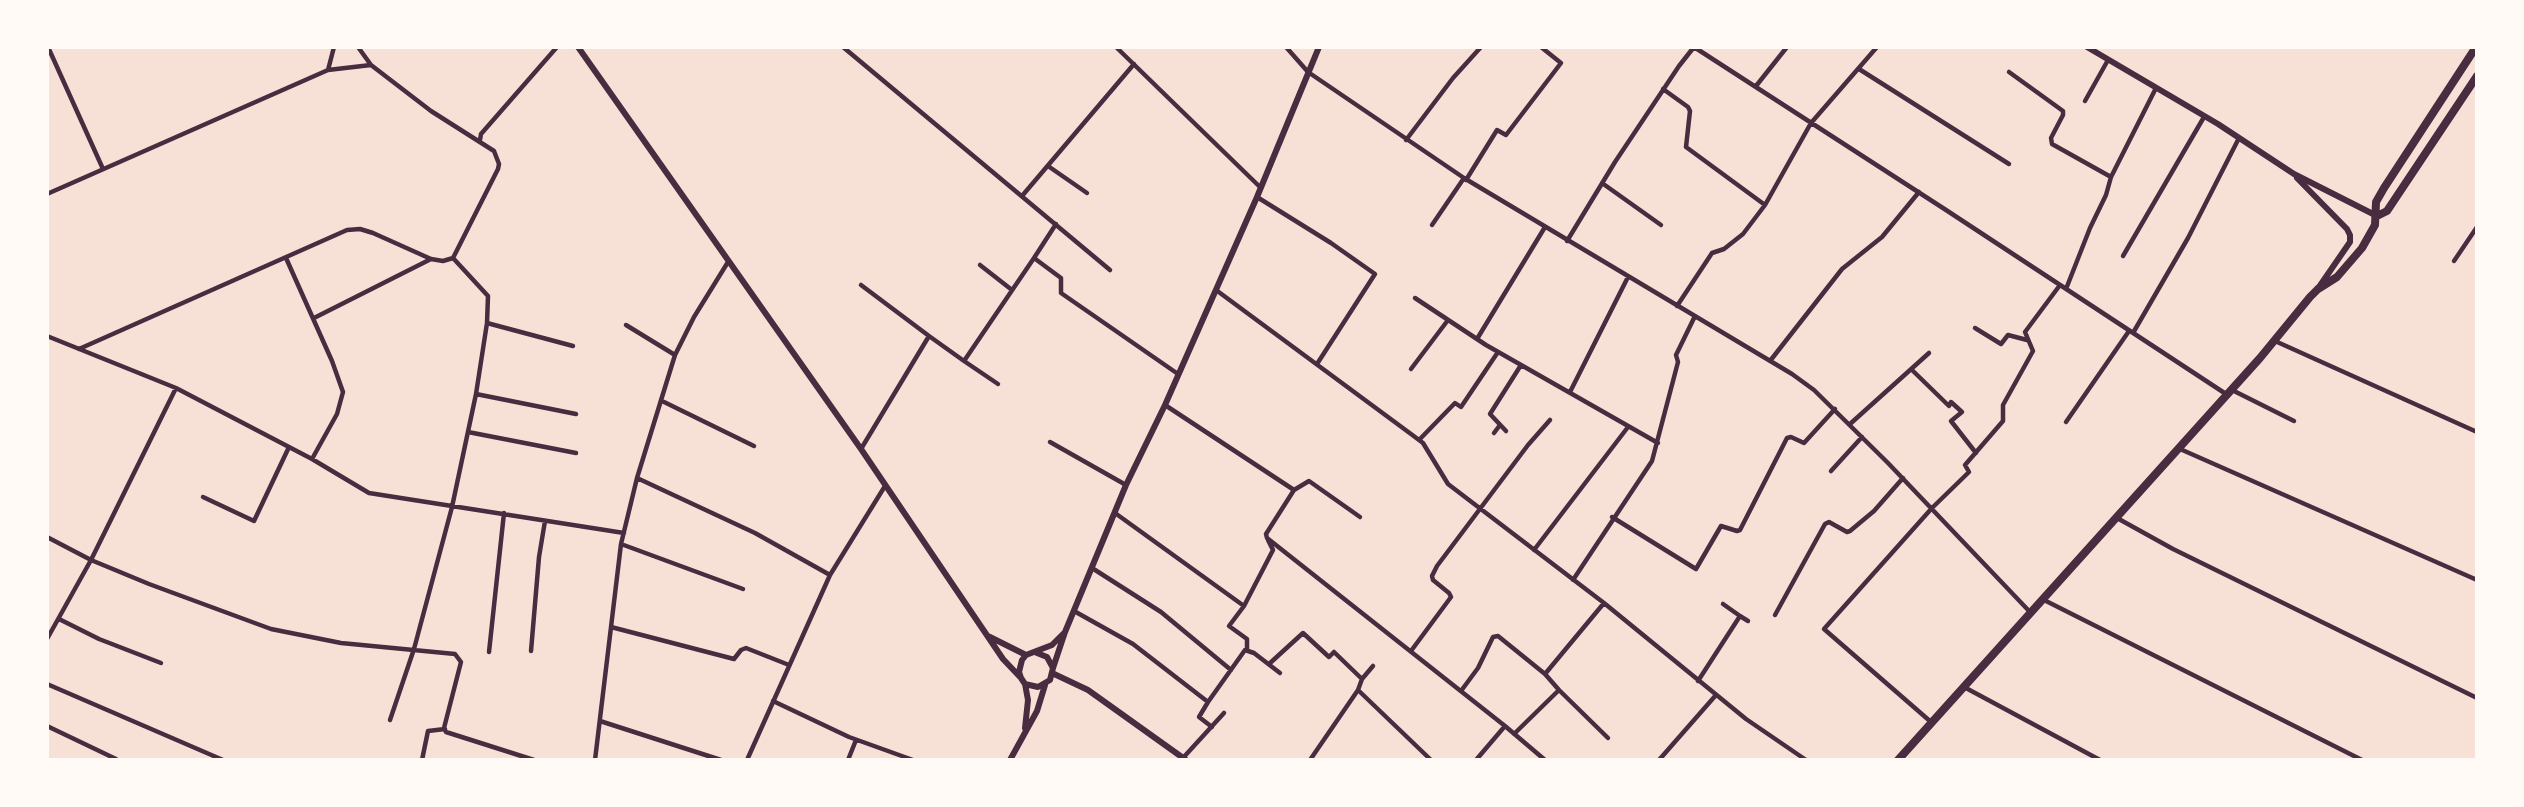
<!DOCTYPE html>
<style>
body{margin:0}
#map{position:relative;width:2524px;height:807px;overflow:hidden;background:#f7e1d7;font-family:Overpass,sans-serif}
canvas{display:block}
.frame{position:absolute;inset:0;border:49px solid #fffaf5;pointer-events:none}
</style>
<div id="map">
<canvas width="2524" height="807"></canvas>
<div class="frame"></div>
</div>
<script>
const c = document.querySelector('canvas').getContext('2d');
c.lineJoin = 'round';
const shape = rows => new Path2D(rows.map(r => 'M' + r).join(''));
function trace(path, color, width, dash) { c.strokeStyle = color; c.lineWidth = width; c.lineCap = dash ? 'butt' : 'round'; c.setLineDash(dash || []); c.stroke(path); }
const minor = shape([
 [48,47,103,169],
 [358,47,371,65,431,111,494,151,499,164,498,169,453,258,488,296,487,323,476,394,452,507,414,649,390,720],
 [843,47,1110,270],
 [1116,47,1261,188],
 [1286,47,1308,72,1464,178,1792,374,1814,390,1888,463,2030,612],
 [1859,69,2009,164],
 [328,70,334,47],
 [2009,72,2063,111,2063,115,2051,138,2052,144,2111,177],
 [1756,86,1787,47],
 [1663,89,1688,107,1690,111,1686,147,1765,205],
 [2085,101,2108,60],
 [480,140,481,134,557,47],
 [1406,140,1453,78,1481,47],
 [1048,166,1087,193],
 [1466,180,1497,130,1506,135,1561,63,1541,47],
 [1602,183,1661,225],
 [47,194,328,70,371,65],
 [1022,196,1134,64],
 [1257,197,1331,243,1375,274,1317,364],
 [1056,224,1034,258,1061,278,1061,293,1178,374],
 [1432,225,1464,178],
 [1567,241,1615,162,1679,66,1694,47,1946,210,2226,394],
 [2123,256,2204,117],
 [286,258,332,361,343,392,337,414,312,459],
 [2454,261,2477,227],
 [980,265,1012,290],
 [861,285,929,336],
 [2066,289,2090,228,2106,195,2111,177,2156,88],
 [1216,290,1411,434,1423,443,1448,484,1604,603,1746,719,1806,760],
 [1415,298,1486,345,1658,443],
 [1677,306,1712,253,1724,249,1743,234,1765,205,1811,123,1877,47],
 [314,318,431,259],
 [487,323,573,346],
 [626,325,675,355],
 [1975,328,2001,344,2008,335,2027,340],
 [2133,333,2188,238,2239,138],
 [47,336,176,388,312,459,369,493,624,533],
 [1477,339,1545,227],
 [2275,341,2477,432],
 [79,349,347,230,360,229,373,233,431,259,443,261,453,258],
 [964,361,998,384],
 [1770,361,1842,269,1882,237,1919,192],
 [1411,369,1448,320],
 [1911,369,1949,406,1951,402,1962,412,1951,421,1976,453],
 [2232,390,2294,421],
 [1570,392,1628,277],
 [476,394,576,414],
 [662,401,754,446],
 [1165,405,1294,490,1266,534,1267,538,1505,726,1476,760],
 [2066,422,2129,331],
 [1850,424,1929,353],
 [1506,431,1490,414,1521,365],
 [468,432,576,453],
 [1494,433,1500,425],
 [1419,440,1455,403,1461,407,1498,352],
 [1050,442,1126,485],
 [861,449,929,336,964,361,1034,258],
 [2180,449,2477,580],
 [1831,471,1862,437],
 [637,478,755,533,830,575],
 [1294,490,1309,481,1360,517],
 [203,497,254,521,289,447],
 [1115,513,1244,606],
 [1612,517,1696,569,1721,526,1737,531,1740,530,1787,438,1791,437,1804,443,1835,409],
 [2117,518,2173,549,2477,698],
 [47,537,91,560,149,584,271,629,341,643,455,654,461,662,444,728,446,732,534,760],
 [621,544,743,589],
 [1534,550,1628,427],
 [1092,568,1161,612,1231,670],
 [1573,580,1652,461,1678,362,1676,355,1695,316],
 [2044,600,2362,760],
 [1723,604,1740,616],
 [1074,611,1133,644,1208,702,1245,650,1254,653,1280,673],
 [1775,615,1825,524,1829,522,1847,532,1850,531,1874,511,1903,478],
 [59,619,99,639,161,663],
 [611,627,734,659,741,650,746,648,789,665],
 [47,639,91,560,176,388],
 [1247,650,1247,639,1229,626,1244,606,1273,550,1268,540],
 [531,651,539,557,545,521],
 [1411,651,1451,597,1449,593,1433,580,1432,576,1437,566,1528,445,1550,420],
 [489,652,504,513],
 [1269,664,1303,633,1329,657,1334,652,1362,679],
 [1545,674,1604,603],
 [1698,681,1740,616,1748,621],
 [47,684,223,760],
 [1964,687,2100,760],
 [1358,690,1362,679,1373,666],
 [1461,691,1478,668,1493,637,1498,636,1545,674,1559,690],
 [773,701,849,737,913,760],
 [1208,702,1199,717,1212,727],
 [600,721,721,760],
 [1931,722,1824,629,1932,508,1969,472,1965,465,2003,421,2003,405,2033,351,2025,332,2060,285],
 [47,726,116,759],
 [1505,726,1545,760],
 [1514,734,1559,690,1608,738],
 [1182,759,1224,713],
 [422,760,428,731,445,729],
 [595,760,621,544,637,478,675,355,694,317,728,262],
 [747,760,830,575,885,486],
 [848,760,856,740],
 [1310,760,1358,690,1431,760],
 [1659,760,1716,695]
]);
const tertiary = shape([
 [578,47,861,449,1003,659,1021,678],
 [2087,47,2218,124,2294,174,2377,216],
 [2297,178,2347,229,2350,235,2350,242,2319,287],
 [990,637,1026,655],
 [1037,653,1047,657,1053,668,1050,680,1038,687,1025,684,1021,678,1019,672,1022,660,1026,655,1052,645,1063,634],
 [1053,668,1065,632,1126,485,1165,405,1257,197,1319,47],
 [1052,673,1088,690,1186,760],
 [1025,684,1028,700,1025,728],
 [1010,760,1037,711,1045,685]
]);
const primary = shape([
 [2377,216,2387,211,2477,76],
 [1898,760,2260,358,2310,297,2318,289,2337,277,2362,248,2375,225,2376,202,2384,188,2476,47]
]);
trace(minor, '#4a2c40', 4.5);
trace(tertiary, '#4a2c40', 6);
trace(primary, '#4a2c40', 8);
</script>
